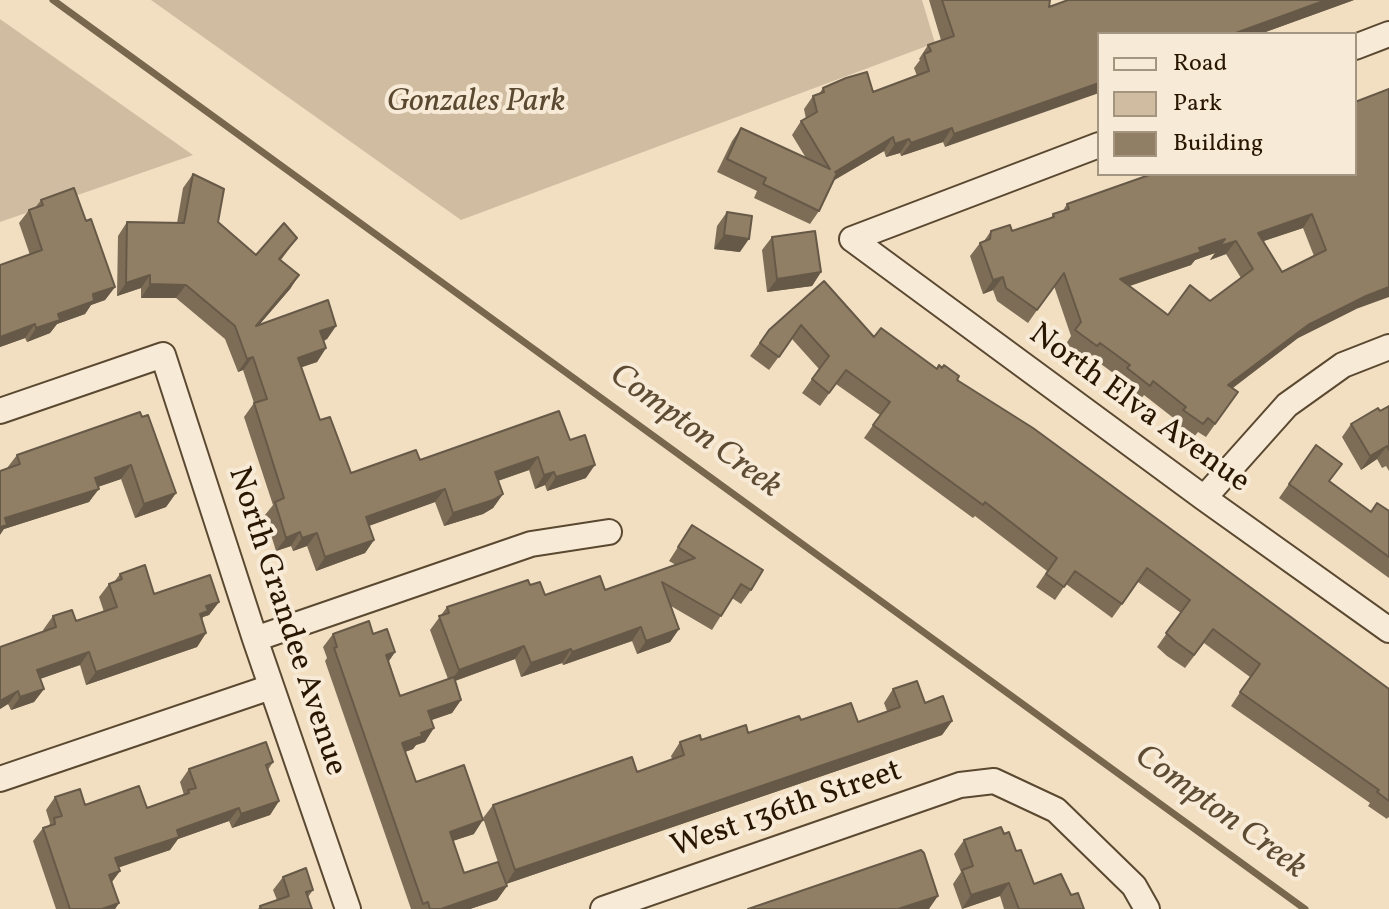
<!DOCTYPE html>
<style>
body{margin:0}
#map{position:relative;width:1389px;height:909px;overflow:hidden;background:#f2dfc2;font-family:Vollkorn,serif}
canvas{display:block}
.legend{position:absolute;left:1097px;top:32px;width:260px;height:144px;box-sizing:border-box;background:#f7ead7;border:2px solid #a49581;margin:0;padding:10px 14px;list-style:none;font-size:24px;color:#281600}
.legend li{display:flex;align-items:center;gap:16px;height:40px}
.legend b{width:40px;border:2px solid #a49581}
</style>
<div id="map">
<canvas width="1389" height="909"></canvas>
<ul class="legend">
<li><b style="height:10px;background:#f7ead7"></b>Road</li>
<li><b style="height:22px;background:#d0bda1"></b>Park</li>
<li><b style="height:22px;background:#917f65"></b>Building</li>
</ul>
</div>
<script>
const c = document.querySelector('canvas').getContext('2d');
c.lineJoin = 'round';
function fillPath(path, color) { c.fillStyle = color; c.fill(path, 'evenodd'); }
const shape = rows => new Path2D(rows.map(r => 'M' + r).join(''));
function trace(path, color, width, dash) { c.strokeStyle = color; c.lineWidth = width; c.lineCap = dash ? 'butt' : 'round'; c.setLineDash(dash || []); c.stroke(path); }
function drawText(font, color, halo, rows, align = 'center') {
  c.font = font + ' Vollkorn,serif'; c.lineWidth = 8; c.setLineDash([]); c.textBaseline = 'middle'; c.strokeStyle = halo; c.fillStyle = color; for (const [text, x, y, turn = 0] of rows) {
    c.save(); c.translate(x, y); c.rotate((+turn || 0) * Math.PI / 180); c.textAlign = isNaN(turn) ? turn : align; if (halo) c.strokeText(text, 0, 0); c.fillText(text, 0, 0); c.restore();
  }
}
const green = shape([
 [151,0,922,0,935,43,461,220],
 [0,19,193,155,0,222]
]);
const stream = shape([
 [53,0,1305,909]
]);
const minor = shape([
 [1355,47,1389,34],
 [852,239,1204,498,1389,630],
 [852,239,1099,145],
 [0,411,163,355,255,639,348,909],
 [1204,498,1287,405,1343,365,1389,347],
 [255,639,531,544,609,532],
 [0,779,271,687],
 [603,909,960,785,994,781,1056,810,1134,886,1147,909]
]);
const wall = shape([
 [929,0,1050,0,1049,7,1354,0,1260,34,1099,34,945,147,943,142,901,156,900,153,886,157,884,151,834,180,819,211,810,224,754,198,757,191,717,172,732,141,741,128,806,158,792,135,801,121,806,119,804,109,813,96,819,94,823,88,873,92,917,76,914,68,920,60,919,59,928,45,941,40],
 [193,174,218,222,256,255,297,238,281,260,299,275,290,289,259,325,336,326,327,339,324,341,326,348,317,362,301,367,320,420,351,473,420,460,570,440,586,478,547,491,545,485,535,489,529,470,498,481,503,494,493,508,483,514,444,526,435,502,369,526,374,540,365,553,316,571,307,546,293,551,291,546,276,551,265,515,273,505,244,417,254,403,243,370,238,372,225,339,176,298,141,298,141,288,117,296,118,236,127,222,177,223,183,188],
 [1355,174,1356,309,1298,338,1233,388,1238,392,1206,437,1198,432,1194,437,1174,423,1176,420,1144,395,1141,399,1118,381,1120,378,1090,356,1087,360,1066,344,1071,336,1054,286,1028,323,997,301,993,290,983,294,970,256,980,243,984,241,991,231,1012,231,1051,218,1053,214,1062,212,1067,204],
 [1303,228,1314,256,1282,272,1263,241],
 [1215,253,1210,260,1226,254,1241,278,1210,301,1168,315,1130,286,1191,265,1195,260],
 [41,200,86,221,115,287,105,300,91,305,85,314,57,324,50,333,27,342,25,338,0,347,0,265,30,255,19,223,29,210,35,208],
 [727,212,740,252,714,249,717,226],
 [772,237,821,272,812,286,767,292,762,250],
 [824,281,874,337,957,380,1389,689,1389,818,1388,817,1387,819,1368,806,1370,803,1231,706,1250,677,1204,643,1185,668,1167,656,1157,647,1181,613,1138,582,1112,618,1066,584,1055,600,1036,587,1047,571,975,516,973,518,864,438,880,415,836,384,820,406,802,393,819,369,792,339,769,370,750,356,769,330],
 [1389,406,1389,471,1386,466,1382,468,1377,459,1361,470,1342,437,1351,424,1380,411],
 [140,412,176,493,166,507,135,518,121,479,98,487,89,502,4,529,7,468,17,455],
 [1316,445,1329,481,1371,512,1389,511,1389,578,1279,498],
 [692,525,751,590,741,604,732,598,712,630,671,606,679,629,670,642,637,654,632,641,563,665,562,663,521,677,515,659,455,681,461,700,452,713,432,720,425,742,416,745,413,749,405,752,416,782,474,834,453,841,464,873,502,874,483,818,493,805,637,772,672,759,671,756,680,742,748,733,801,720,858,722,887,711,884,703,893,689,925,703,952,721,942,735,506,884,507,886,497,900,470,909,411,909,325,661,327,658,323,647,333,634,373,634,395,652,389,661,400,696,448,679,430,630,447,607,530,585,545,595,605,590,676,565,669,561],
 [120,574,154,594,219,602,209,615,203,617,202,620,206,633,197,647,86,685,80,665,40,679,44,689,34,702,11,710,8,704,0,709,0,647,44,632,43,630,53,616,76,621,104,612,99,597,109,584,114,582],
 [273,762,268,770,279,801,270,815,232,828,229,821,178,839,170,850,118,867,120,871,112,882,119,903,115,909,56,909,33,841,43,828,49,826,50,823,46,810,55,797,85,805,147,808,184,795,180,782,189,769],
 [1004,834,1016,851,1034,884,1071,895,1084,909,1004,909,1000,896,962,909,953,884,961,872,954,854,964,840],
 [283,877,313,890,308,897,312,909,258,909,260,906,277,900,273,890]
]);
const shadedWall = shape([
 [1326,0,1354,0,1260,34,1233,34],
 [1099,83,1099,93,945,147,954,134],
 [952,128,943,142,901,156,911,143],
 [893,137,884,151,826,185,835,172],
 [909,139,900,153,886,157,895,144],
 [1312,214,1303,228,1249,246,1258,233],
 [724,235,749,239,740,252,714,249],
 [1225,239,1236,241,1226,254,1210,260,1215,253,1195,260,1191,265,1111,292,1120,279],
 [821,272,812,286,767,292,777,279],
 [150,275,141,288,117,296,126,283],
 [299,275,290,289,247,339,256,326],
 [1003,277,993,290,983,294,993,280],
 [150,284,186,285,176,298,141,298],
 [115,287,105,300,91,305,85,314,57,324,50,333,27,342,36,328,58,314,93,294],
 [1389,287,1389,297,1356,309,1298,338,1219,398,1228,385,1308,325,1366,296],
 [35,324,25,338,0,347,0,337],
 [336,326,327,339,311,345,320,331],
 [326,348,317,362,288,372,298,358],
 [253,357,243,370,238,372,247,359],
 [1387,446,1377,459,1361,470,1370,456],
 [538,457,529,470,485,485,495,472],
 [131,465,121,479,85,491,95,478],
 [595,465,586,478,547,491,556,477],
 [554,472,545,485,535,489,544,475],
 [99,489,89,502,4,529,0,535,0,525,5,518],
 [445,489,435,502,357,530,366,517],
 [176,493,166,507,135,518,144,504],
 [503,494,493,508,483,514,444,526,453,513],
 [300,532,291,546,276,551,286,538],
 [317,533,307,546,293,551,302,538],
 [374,540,365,553,316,571,325,557],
 [219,602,209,615,203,617,198,625,190,627,206,606],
 [641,627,632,641,563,665,572,652],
 [679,629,670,642,637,654,646,641],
 [206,633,197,647,86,685,96,672],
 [524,646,515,659,449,683,459,670],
 [571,649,562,663,521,677,531,663],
 [89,652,80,665,28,683,37,670],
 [395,652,386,665,386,655],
 [44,689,34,702,11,710,20,697],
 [18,691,8,704,0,709,0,701],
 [461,700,452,713,419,724,428,711],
 [952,721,942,735,506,884,515,870],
 [434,728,425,742,416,745,413,749,393,756,402,743,421,733],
 [279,801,270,815,232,828,241,814],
 [239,808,229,821,178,839,170,850,106,872,115,858,177,830],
 [483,820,474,834,440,845,450,832],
 [120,871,110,884,109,875],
 [1009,883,1000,896,962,909,971,895],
 [507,886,497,900,470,909,441,909],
 [938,896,929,909,898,909],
 [119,903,115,909,102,909]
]);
const building = shape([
 [942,0,1050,0,1049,7,1068,0,1326,0,1233,34,1099,34,1099,83,954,134,952,128,911,143,909,139,895,144,893,137,835,172,837,173,819,211,763,184,766,178,727,159,741,128,830,169,801,121,817,112,813,96,824,92,823,88,846,78,867,72,873,92,929,71,924,54,931,51,928,45,954,36,942,0],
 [1389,89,1389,287,1366,296,1308,325,1228,385,1238,392,1215,424,1208,418,1203,424,1183,410,1186,407,1153,381,1150,386,1127,368,1130,365,1100,343,1097,346,1075,330,1081,322,1064,273,1037,310,1006,288,1003,277,993,280,980,243,990,239,991,231,1010,225,1012,231,1054,217,1053,214,1069,209,1067,204,1152,174,1355,174,1355,102,1389,89],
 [1312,214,1326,250,1282,272,1258,233,1312,214],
 [1225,239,1220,246,1236,241,1253,269,1210,301,1190,285,1168,315,1120,279,1201,252,1199,248,1225,239],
 [193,174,224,189,218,222,256,255,284,223,297,238,279,259,299,275,256,326,328,300,336,326,320,331,326,348,298,358,320,420,330,417,351,473,416,450,420,460,559,411,570,440,585,435,595,465,556,477,554,472,544,475,538,457,495,472,503,494,493,500,453,513,445,489,366,517,374,540,325,557,317,533,302,538,300,532,286,538,275,502,284,498,254,403,267,399,253,357,247,359,235,326,186,285,150,284,150,275,126,283,127,222,184,223,193,174],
 [74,188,86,221,91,219,115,287,93,294,94,301,58,314,60,320,36,328,35,324,0,337,0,265,42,250,29,210,43,205,41,200,74,188],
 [727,212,752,216,749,239,724,235,727,212],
 [815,231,821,272,777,279,772,237,815,231],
 [824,281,874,337,881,328,937,369,939,365,942,368,944,365,959,376,957,380,1033,428,1389,689,1389,801,1377,792,1379,790,1240,692,1260,664,1213,629,1194,655,1176,642,1166,633,1190,600,1147,568,1122,604,1075,571,1064,587,1046,574,1057,558,985,502,983,505,873,425,890,402,846,370,829,393,812,379,829,356,801,325,779,357,760,343,769,330,824,281],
 [1389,406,1389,450,1387,446,1370,456,1351,424,1378,408,1380,411,1389,406],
 [140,412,142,417,148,415,176,493,144,504,131,465,95,478,99,489,5,518,7,525,0,527,0,471,20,464,17,455,140,412],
 [1316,445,1342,464,1329,481,1371,512,1377,503,1389,511,1389,557,1289,484,1316,445],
 [692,525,763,570,751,590,741,584,721,616,662,582,679,629,646,641,641,627,572,652,571,649,531,663,524,646,459,670,439,616,449,613,447,607,528,580,530,585,540,582,545,595,600,576,605,590,695,558,678,547,692,525],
 [145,565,154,594,210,575,219,602,206,606,208,611,200,614,206,633,96,672,89,652,37,670,44,689,20,697,18,691,0,701,0,647,56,627,53,616,72,610,76,621,117,607,109,584,122,579,120,574,145,565],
 [369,621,373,634,387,629,395,652,386,655,400,696,454,677,461,700,428,711,434,728,421,733,422,736,402,743,416,782,464,765,483,820,450,832,464,873,498,862,507,886,441,909,430,909,428,902,423,904,334,648,337,647,333,634,369,621],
 [917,681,925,703,943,696,952,721,515,870,493,805,632,757,637,772,684,755,680,742,700,735,701,740,746,725,748,733,799,716,801,720,851,703,858,722,900,707,893,689,917,681],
 [266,742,273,762,266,765,279,801,241,814,239,808,177,830,179,837,115,858,120,871,109,875,119,903,102,909,70,909,43,828,55,824,54,818,62,816,55,797,80,789,85,805,139,786,147,808,189,793,188,790,196,788,189,769,266,742],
 [1001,827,1004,834,1009,832,1016,851,1021,850,1034,884,1061,874,1071,895,1078,893,1084,909,1019,909,1009,883,971,895,962,870,973,866,964,840,1001,827],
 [921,850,924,853,938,896,898,909,748,909,921,850],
 [306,868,313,890,306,892,312,909,261,909,260,906,289,896,283,877,306,868]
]);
const parkNames = [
 ["Gonzales Park",476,104]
];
const streetNames = [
 ["North Elva Avenue",1138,410,36],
 ["North Grandee Avenue",285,622,72],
 ["West 136th Street",787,811,-19]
];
const waterNames = [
 ["Compton Creek",694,433,36],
 ["Compton Creek",1219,814,36]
];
fillPath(green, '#d0bda1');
trace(stream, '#78664d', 7);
trace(minor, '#5a4830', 28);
trace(minor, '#f7ead7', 24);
fillPath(wall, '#7d6d57');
fillPath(shadedWall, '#665947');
fillPath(building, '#917f65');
trace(building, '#665947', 2);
drawText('italic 32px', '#5a4830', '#f7ead7', parkNames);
drawText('32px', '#281600', '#f7ead7', streetNames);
drawText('italic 34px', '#5d4b33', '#f7ead7', waterNames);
</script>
